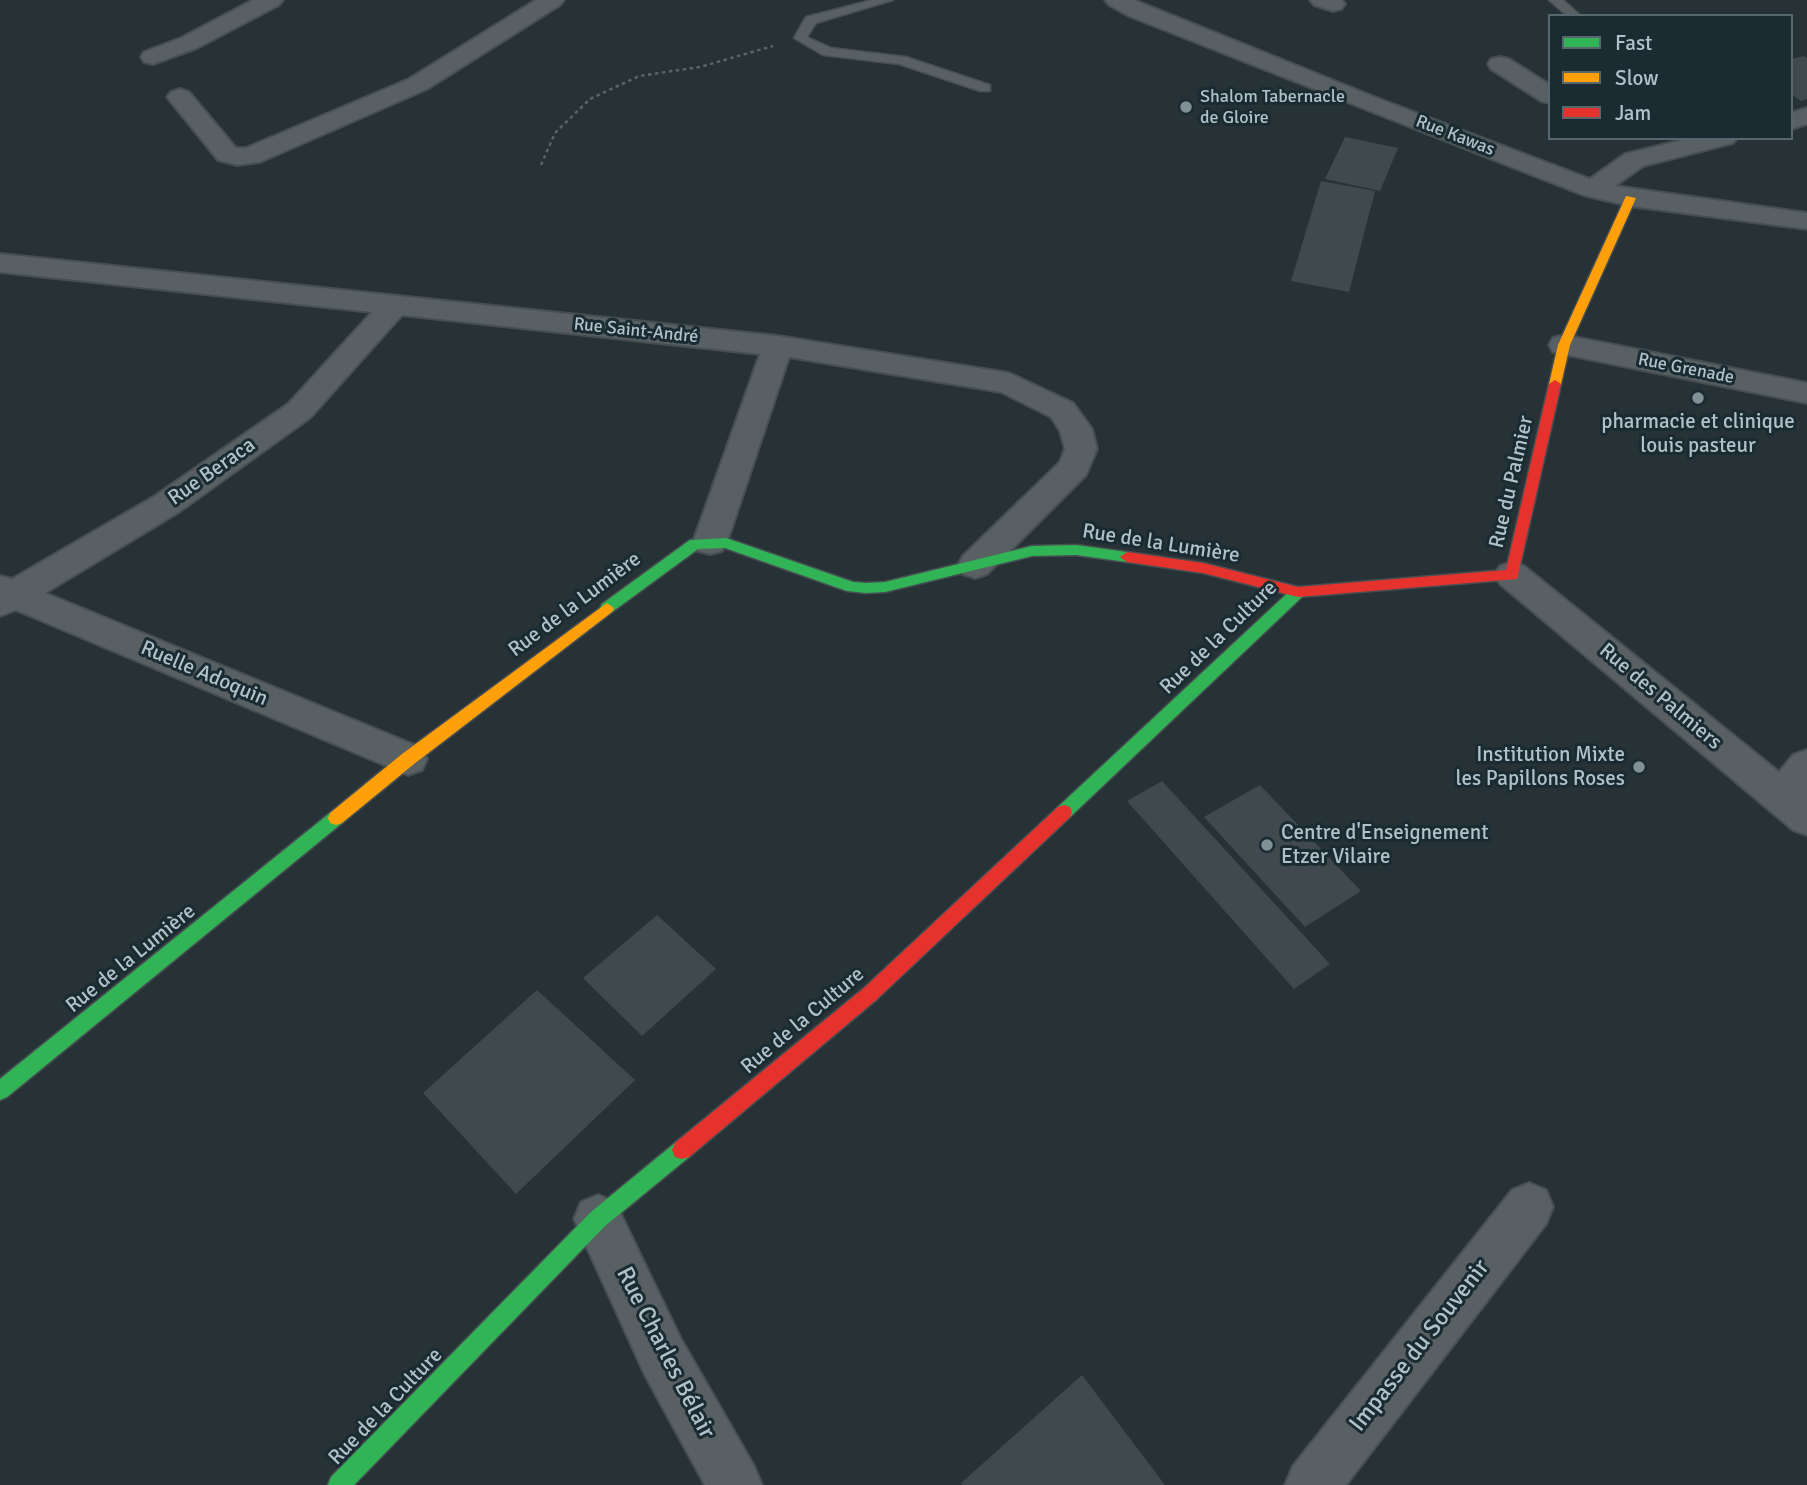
<!DOCTYPE html>
<meta charset="utf-8">
<style>
body{margin:0}
#map{position:relative;width:1807px;height:1485px;overflow:hidden;background:#273237;font-family:Signika,sans-serif}
canvas{display:block}
.legend{position:absolute;left:1548px;top:14px;width:245px;height:126px;box-sizing:border-box;background:#1a2b32;border:2px solid #56676e;margin:0;padding:9px 12px;list-style:none;font-size:21px;color:#b1c1c9}
.legend li{display:flex;align-items:center;gap:14px;height:35px}
.legend b{width:35px;border:2px solid #56676e}
</style>
<div id="map">
<canvas width="1807" height="1485"></canvas>
<ul class="legend">
<li><b style="height:9px;background:#30b455"></b>Fast</li>
<li><b style="height:9px;background:#ff9f0a"></b>Slow</li>
<li><b style="height:9px;background:#e5322d"></b>Jam</li>
</ul>
</div>
<script>
const c = document.querySelector('canvas').getContext('2d');
c.lineJoin = 'round';
function fillPath(path, color) { c.fillStyle = color; c.fill(path, 'evenodd'); }
const shape = rows => new Path2D(rows.map(r => 'M' + r).join(''));
function trace(path, color, width, dash) { c.strokeStyle = color; c.lineWidth = width; c.lineCap = dash ? 'butt' : 'round'; c.setLineDash(dash || []); c.stroke(path); }
function drawText(font, color, halo, rows, align = 'center') {
  c.font = font + ' Signika,sans-serif'; c.lineWidth = 6; c.setLineDash([]); c.textBaseline = 'middle'; c.strokeStyle = halo; c.fillStyle = color; for (const [text, x, y, turn = 0] of rows) {
    c.save(); c.translate(x, y); c.rotate((+turn || 0) * Math.PI / 180); c.textAlign = isNaN(turn) ? turn : align; if (halo) c.strokeText(text, 0, 0); c.fillText(text, 0, 0); c.restore();
  }
}
const building = shape([
 [1804,56,1807,58,1807,99,1801,101,1791,94,1791,59],
 [1345,137,1398,148,1380,191,1325,179],
 [1321,181,1375,191,1349,292,1291,281],
 [1162,781,1330,964,1294,989,1127,801],
 [1260,785,1361,891,1305,927,1204,817],
 [657,915,716,969,642,1036,583,978],
 [537,990,635,1080,516,1194,423,1093],
 [1082,1375,1165,1485,963,1485,961,1483]
]);
const path = shape([
 [541,165,555,133,590,99,639,76,700,67,773,46]
]);
const lane = shape([
 [872,0,893,0,816,23,807,37,831,48,906,57,990,85,990,91,980,91,899,64,823,55,794,38,806,17,872,0],
 [1549,0,1563,0,1581,16,1567,16,1549,0]
]);
const street = shape([
 [253,0,283,0,279,5,197,48,153,64,144,62,141,57,144,52,181,38,253,0],
 [536,0,564,0,560,5,427,89,260,162,237,165,218,160,167,97,171,92,180,89,189,92,236,148,246,148,409,79,536,0],
 [1105,0,1134,0,1377,98,1590,179,1625,154,1691,138,1737,138,1733,143,1643,166,1615,186,1807,213,1807,229,1630,206,1583,195,1129,16,1109,5,1105,0],
 [1310,0,1342,0,1345,4,1341,9,1333,11,1314,5,1310,0],
 [1500,57,1509,59,1550,85,1550,103,1541,101,1491,69,1488,64,1491,59,1500,57],
 [1807,108,1807,124,1791,129,1791,113,1807,108],
 [0,254,778,336,1009,373,1073,403,1092,429,1097,449,1086,475,987,574,975,578,963,574,958,565,963,556,1060,462,1065,449,1060,431,1051,417,1001,392,789,357,727,542,722,551,710,554,698,551,693,542,760,354,402,315,310,418,179,512,45,593,422,748,427,759,422,770,408,775,16,610,0,616,0,576,12,579,155,496,288,404,372,312,0,272,0,254],
 [1564,335,1807,383,1807,403,1553,352,1549,345,1553,338,1564,335],
 [1512,562,1524,566,1779,772,1793,755,1807,750,1807,835,1793,830,1500,584,1494,575,1500,566,1512,562],
 [1529,1183,1546,1190,1553,1207,1546,1224,1346,1485,1285,1485,1293,1466,1512,1190,1529,1183],
 [598,1195,615,1202,681,1339,754,1466,762,1485,705,1485,645,1375,574,1219,581,1202,598,1195]
]);
const fast = shape([
 [726,538,853,582,866,583,885,582,1032,546,1076,545,1127,552,1134,557,1127,562,1076,555,1032,556,885,592,866,593,847,591,725,548,698,549,612,612,602,612,600,608,602,604,690,540,726,538],
 [1298,587,1305,592,1303,596,1070,817,1064,819,1058,817,1056,812,1058,807,1293,588,1298,587],
 [336,811,342,813,344,818,342,823,7,1097,0,1100,0,1079,330,813,336,811],
 [682,1141,689,1143,692,1150,689,1157,605,1226,354,1485,328,1485,331,1477,591,1212,675,1143,682,1141]
]);
const slow = shape([
 [1626,196,1636,198,1570,345,1561,384,1559,387,1551,387,1549,384,1558,345,1626,196],
 [607,603,614,608,612,612,414,764,342,823,336,825,330,823,328,818,330,813,402,754,607,603]
]);
const jam = shape([
 [1555,380,1561,384,1517,579,1298,597,1203,573,1127,562,1120,557,1127,552,1203,563,1298,587,1506,570,1549,384,1555,380],
 [1064,805,1070,807,1072,812,1070,817,876,1000,689,1157,682,1159,675,1157,672,1150,675,1143,864,988,1058,807,1064,805]
]);
const markers = [
 [1186,107,7,"#818f96"],
 [1698,398,7,"#818f96"],
 [1639,767,7,"#818f96"],
 [1267,845,7,"#818f96"]
];
const farPoinames = [
 ["Shalom Tabernacle",1200,97],
 ["de Gloire",1200,118]
];
const farStreetnames = [
 ["Rue Kawas",1455,136,21],
 ["Rue Saint-André",636,331,6],
 ["Rue Grenade",1686,369,11]
];
const poiNames = [
 ["pharmacie et clinique",1698,422],
 ["louis pasteur",1698,446],
 ["Institution Mixte",1625,755,"right"],
 ["les Papillons Roses",1625,779,"right"],
 ["Centre d'Enseignement",1281,833,"left"],
 ["Etzer Vilaire",1281,857,"left"]
];
const streetNames = [
 ["Rue Beraca",212,472,-35],
 ["Rue du Palmier",1512,482,-77],
 ["Rue de la Lumière",1161,544,9],
 ["Rue de la Lumière",575,605,-37],
 ["Rue de la Culture",1219,638,-44],
 ["Ruelle Adoquin",204,674,23],
 ["Rue des Palmiers",1660,697,40],
 ["Rue de la Lumière",131,959,-39],
 ["Rue de la Culture",803,1021,-40],
 ["Rue de la Culture",386,1407,-46]
];
const nearStreetnames = [
 ["Impasse du Souvenir",1420,1346,-52],
 ["Rue Charles Bélair",665,1353,63]
];
fillPath(building, '#40494d');
trace(lane, '#464e51', 3);
trace(street, '#464e51', 4);
trace(fast, '#464e51', 3);
trace(slow, '#464e51', 3);
trace(jam, '#464e51', 3);
trace(path, '#5a6467', 2.5, [3.5, 3.5]);
fillPath(lane, '#586064');
fillPath(street, '#586064');
fillPath(fast, '#30b455');
fillPath(slow, '#ff9f0a');
fillPath(jam, '#e5322d');
for (const [x, y, r, color] of markers) { const dot = new Path2D(); dot.arc(x, y, r, 0, 2 * Math.PI); c.fillStyle = color; c.fill(dot); trace(dot, '#1a2b32', 2.5); }
drawText('18px', '#b1c1c9', '#1a2b32', farPoinames, 'left');
drawText('18px', '#b1c1c9', '#1a2b32', farStreetnames);
drawText('21px', '#b1c1c9', '#1a2b32', poiNames);
drawText('21px', '#b1c1c9', '#1a2b32', streetNames);
drawText('24px', '#b1c1c9', '#1a2b32', nearStreetnames);
</script>
